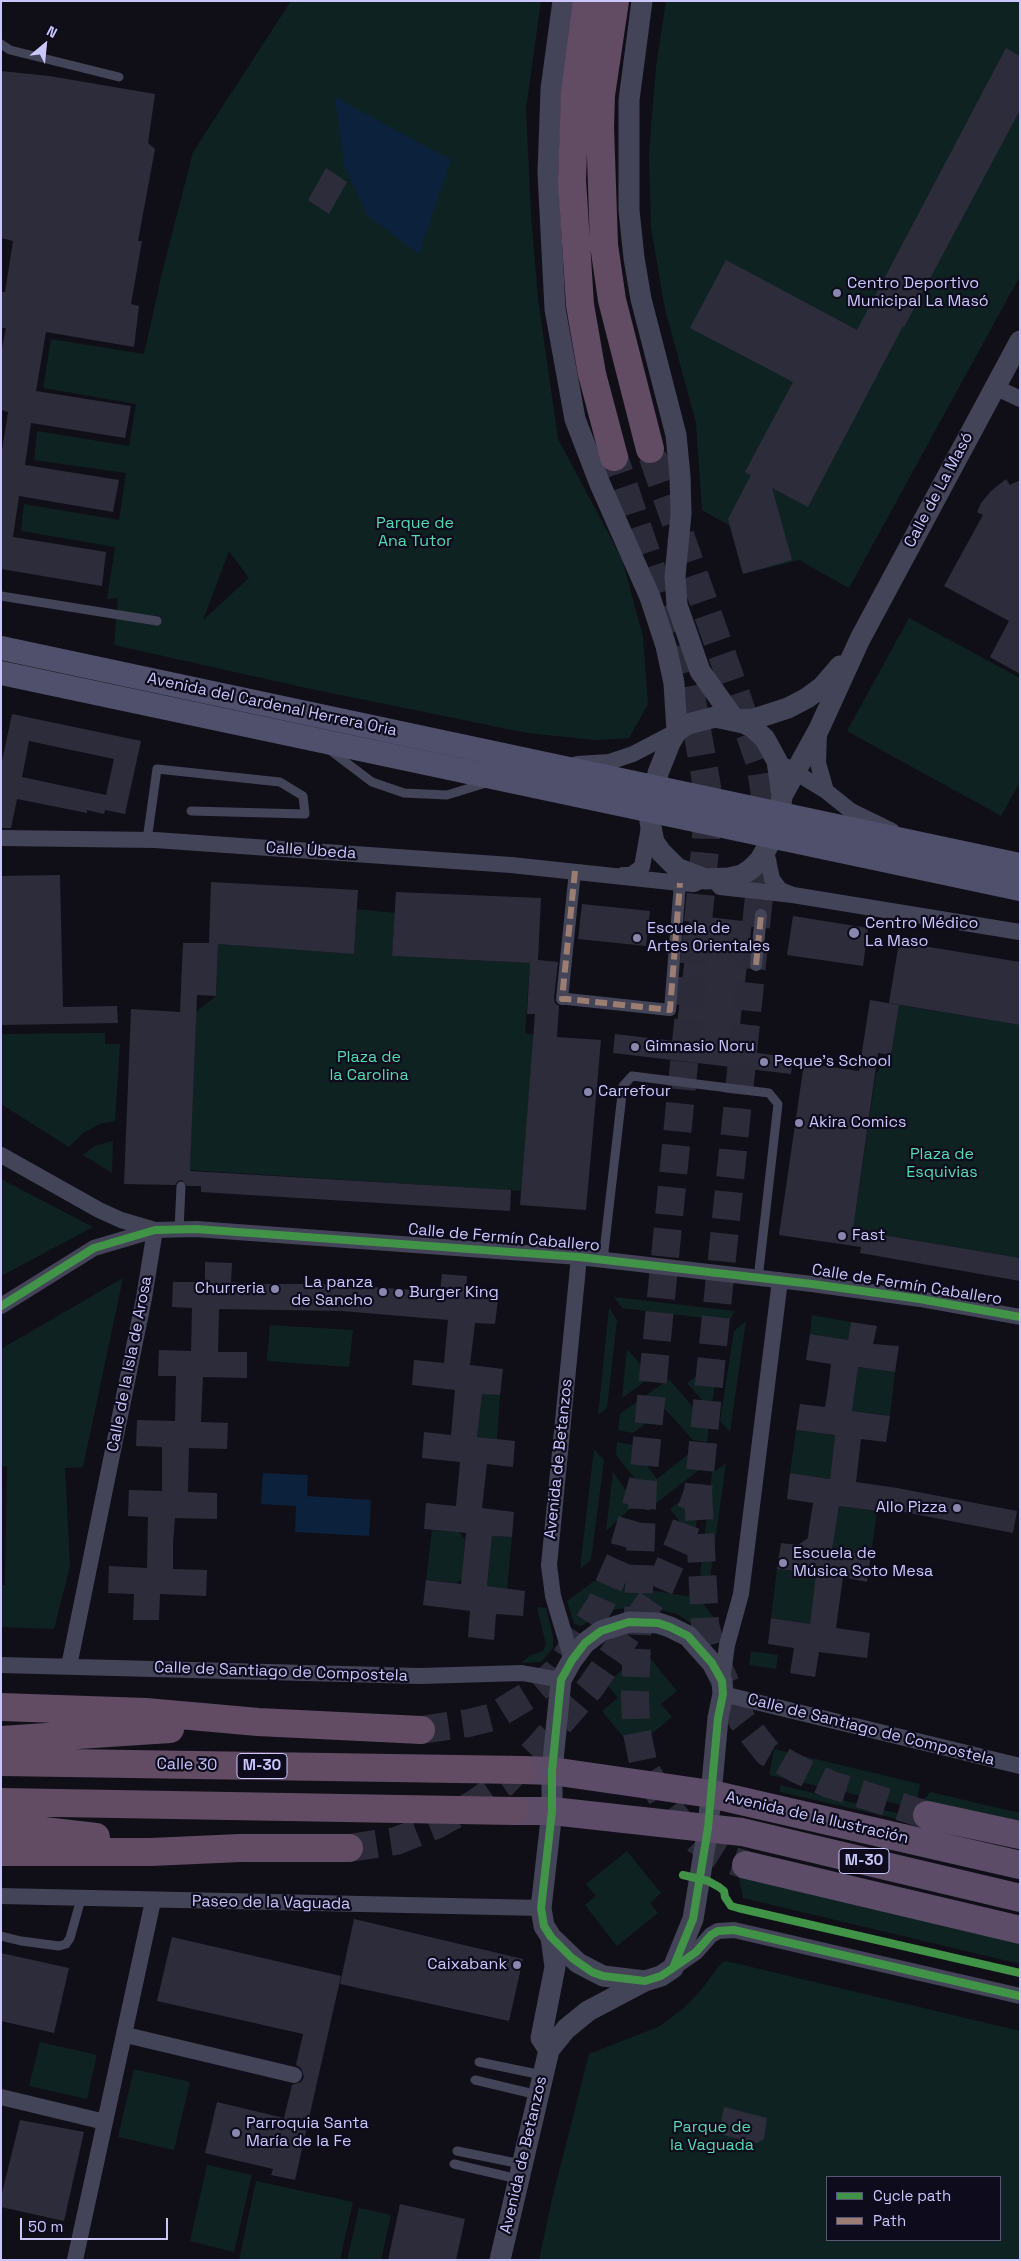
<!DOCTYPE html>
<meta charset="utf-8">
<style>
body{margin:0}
#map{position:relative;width:1021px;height:2261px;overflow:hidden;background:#100f18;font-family:"Space Grotesk",sans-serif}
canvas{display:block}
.frame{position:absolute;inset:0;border:2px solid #cac7fe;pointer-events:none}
.legend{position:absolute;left:826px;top:2176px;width:175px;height:65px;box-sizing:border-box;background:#0d0b1c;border:1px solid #595676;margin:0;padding:6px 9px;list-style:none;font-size:15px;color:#cac7fe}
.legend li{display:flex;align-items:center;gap:10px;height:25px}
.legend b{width:25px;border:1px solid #595676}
.north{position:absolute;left:20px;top:20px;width:50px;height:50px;-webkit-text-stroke:4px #0d0b1c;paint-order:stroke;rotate:28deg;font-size:14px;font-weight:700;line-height:20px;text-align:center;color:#cac7fe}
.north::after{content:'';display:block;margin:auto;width:18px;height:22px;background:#cac7fe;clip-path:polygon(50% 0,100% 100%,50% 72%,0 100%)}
.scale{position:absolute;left:20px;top:2218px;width:148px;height:22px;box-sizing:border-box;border:2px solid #cac7fe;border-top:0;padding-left:6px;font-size:15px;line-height:18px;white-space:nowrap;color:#cac7fe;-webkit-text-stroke:4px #0d0b1c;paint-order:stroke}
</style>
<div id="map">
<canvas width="1021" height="2261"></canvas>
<div class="frame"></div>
<ul class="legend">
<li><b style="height:6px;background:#419447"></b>Cycle path</li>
<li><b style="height:6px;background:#9b7d72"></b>Path</li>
</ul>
<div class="north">N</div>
<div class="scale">50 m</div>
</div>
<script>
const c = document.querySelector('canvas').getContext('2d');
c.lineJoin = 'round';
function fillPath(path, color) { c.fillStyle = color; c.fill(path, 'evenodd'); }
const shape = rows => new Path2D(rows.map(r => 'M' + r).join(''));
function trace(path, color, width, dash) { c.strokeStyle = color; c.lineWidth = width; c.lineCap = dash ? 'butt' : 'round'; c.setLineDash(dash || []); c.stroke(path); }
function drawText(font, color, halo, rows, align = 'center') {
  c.font = font + ' "Space Grotesk",sans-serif'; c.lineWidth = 4.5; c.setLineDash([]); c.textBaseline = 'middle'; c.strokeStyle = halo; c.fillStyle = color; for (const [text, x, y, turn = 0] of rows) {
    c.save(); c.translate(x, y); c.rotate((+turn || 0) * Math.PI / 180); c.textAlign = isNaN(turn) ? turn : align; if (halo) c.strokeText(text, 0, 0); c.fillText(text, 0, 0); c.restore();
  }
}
const green = shape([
 [291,1,541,1,526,109,531,215,538,299,558,439,622,559,643,637,648,704,629,738,595,740,527,733,302,687,114,645,118,598,107,599,115,547,21,531,24,504,119,520,126,473,34,460,37,431,129,446,136,404,43,388,51,339,144,354,162,273,193,152],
 [229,551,249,578,203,620],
 [666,1,1020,1,1020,276,849,588,799,560,743,574,730,526,702,510,696,423,665,309,651,228,649,154,656,67],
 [909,618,1020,678,1020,782,1001,816,847,731],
 [357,909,395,913,392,956,530,963,525,1033,534,1035,521,1191,190,1170,196,1012,216,996,218,944,354,954],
 [899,1005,1020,1025,1020,1258,853,1230,876,1073,891,1055],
 [105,1033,105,1044,120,1044,115,1121,100,1124,83,1133,69,1147,1,1104,1,1034],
 [113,1141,112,1173,83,1155,94,1146],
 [1,1179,93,1227,1,1276],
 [123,1278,83,1467,65,1468,70,1566,54,1629,1,1627,1,1585,5,1585,7,1466,1,1466,1,1349],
 [614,1297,735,1311,729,1321,622,1308],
 [609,1308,617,1320,607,1408,598,1415],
 [812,1315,851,1322,848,1340,810,1334],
 [746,1321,730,1432,720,1421,734,1331],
 [270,1325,353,1330,349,1367,267,1361],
 [627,1349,651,1377,622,1398],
 [719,1358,711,1410,687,1383],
 [858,1367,895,1372,890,1416,852,1411],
 [669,1379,709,1426,707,1442,693,1440,665,1409,633,1433,618,1430,620,1414],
 [481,1393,500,1395,497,1439,477,1437],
 [796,1430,835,1435,830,1479,790,1473],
 [617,1442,632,1445,657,1479,691,1452,706,1453,704,1466,655,1504,616,1455],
 [594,1449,604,1460,591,1560,580,1569],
 [726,1463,710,1578,700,1575,712,1473],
 [613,1472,635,1504,606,1531],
 [702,1483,694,1540,670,1509],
 [839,1506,877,1511,871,1555,832,1550],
 [432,1530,459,1532,465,1540,462,1579,456,1583,426,1580],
 [492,1536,512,1537,507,1589,487,1586],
 [777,1569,816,1573,810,1624,771,1618],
 [594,1581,699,1598,720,1626,715,1635,710,1636,677,1614,649,1607,617,1609,601,1614,581,1626,574,1624,567,1601],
 [540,1607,546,1608,553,1636,553,1648,541,1662,521,1663,531,1655,543,1651,546,1644,537,1608],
 [751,1651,778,1655,776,1669,749,1665],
 [645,1652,677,1691,661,1704,672,1717,633,1749,602,1711,618,1698,606,1683],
 [774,1749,920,1784,915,1808,769,1775],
 [780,1785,900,1814,898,1819,780,1792],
 [930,1792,1020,1813,1020,1823,919,1806],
 [627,1851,661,1893,650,1903,658,1913,617,1946,585,1905,596,1896,586,1884],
 [738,1874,1020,1934,1020,1964,743,1898],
 [726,1961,1020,2031,1020,2260,539,2260,552,2199,589,2054,660,2026,685,2007,701,1990,722,1962],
 [827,2177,1000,2177,1000,2240,827,2240],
 [40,2042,97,2055,87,2099,29,2086],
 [134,2069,190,2082,174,2150,118,2137],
 [207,2165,252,2175,234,2252,190,2241],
 [256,2181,353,2202,340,2260,239,2260],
 [359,2208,391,2215,381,2260,347,2260]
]);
const water = shape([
 [335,97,451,160,419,254,367,215,344,165],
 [263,1473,308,1475,307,1496,371,1500,369,1536,295,1532,296,1506,261,1504]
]);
const building = shape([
 [1006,48,1020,56,1020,110,904,327,903,326,808,507,772,488,792,560,743,574,728,519,751,475,745,472,793,382,690,328,726,260,857,330],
 [1,71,49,76,155,94,148,143,155,149,138,241,142,241,131,304,139,306,134,347,46,332,36,391,131,406,125,438,31,423,25,465,119,480,113,512,19,496,13,537,106,552,102,586,1,569,1,457,8,412,1,410,1,353,6,328,1,328,1,292,5,292,13,241,1,238],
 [326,168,347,182,329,214,308,200],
 [1006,479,1010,485,1020,480,1020,674,990,657,1009,621,944,586,983,515,977,512,981,503,991,491],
 [12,714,141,741,125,814,105,810,104,814,87,810,87,813,17,799,11,828,1,828,1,766],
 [29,741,114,759,106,795,22,777],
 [60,875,63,1007,117,1006,118,1023,1,1025,1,876],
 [211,882,358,890,354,954,218,944,216,996,197,995,190,1171,511,1190,510,1211,201,1192,201,1186,187,1186,182,1180,178,1181,175,1185,124,1184,131,1009,180,1012,183,943,209,943],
 [396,892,541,898,538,960,558,962,554,998,555,1003,559,1006,557,1037,601,1040,586,1210,520,1205,535,1014,527,1014,530,963,392,956],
 [582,904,650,911,646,946,578,939],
 [690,915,752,922,737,1050,793,1058,791,1074,613,1053,615,1034,675,1041],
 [793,916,868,928,863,966,787,955],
 [899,942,1020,962,1020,1025,889,1003],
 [870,1000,899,1005,891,1055,878,1053,853,1230,1020,1258,1020,1281,860,1253,861,1247,779,1235,804,1063,859,1071],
 [205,1262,232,1263,231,1282,252,1284,331,1284,440,1292,442,1274,467,1276,466,1295,498,1299,495,1324,475,1323,470,1365,503,1369,500,1395,482,1394,477,1437,515,1441,513,1467,487,1464,482,1508,514,1512,512,1537,492,1536,487,1586,525,1591,523,1616,496,1614,494,1640,468,1637,470,1611,423,1605,426,1580,461,1584,466,1533,424,1529,426,1503,456,1506,460,1462,422,1458,424,1432,451,1435,455,1390,412,1385,414,1360,444,1363,448,1320,342,1311,219,1309,218,1352,247,1352,247,1378,203,1377,201,1422,228,1423,227,1449,189,1448,188,1492,217,1493,217,1519,175,1518,173,1543,173,1569,207,1570,206,1596,160,1594,159,1620,133,1620,134,1594,108,1593,109,1566,147,1568,148,1517,128,1516,129,1490,162,1491,162,1447,136,1446,137,1420,175,1421,176,1376,158,1376,159,1350,191,1351,192,1308,172,1307,173,1282,205,1282],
 [851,1322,877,1326,873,1344,899,1346,895,1372,858,1367,852,1411,890,1416,886,1442,861,1439,856,1482,897,1488,1017,1511,1013,1533,878,1507,877,1511,839,1506,832,1550,871,1555,867,1582,843,1577,836,1628,870,1633,867,1658,819,1652,815,1677,790,1673,794,1648,768,1644,771,1618,810,1624,813,1599,816,1573,777,1569,781,1543,798,1545,808,1538,809,1528,813,1503,787,1499,790,1473,830,1479,835,1435,796,1430,800,1404,825,1407,828,1389,831,1364,806,1360,810,1334,848,1340],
 [354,1919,523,1959,509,2021,340,1984],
 [172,1937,341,1976,295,2180,271,2175,273,2169,205,2153,217,2102,284,2118,292,2085,301,2082,304,2077,301,2068,296,2065,303,2034,157,2001],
 [1,1953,69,1968,54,2033,1,2021],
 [724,2107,767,2118,764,2139,757,2143,723,2135,720,2128],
 [20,2120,84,2132,64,2221,1,2207,1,2197],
 [400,2204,465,2219,456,2260,388,2260]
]);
const trunkTunnel = shape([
 [643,1481,635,1695,636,1728,644,1767,665,1803,679,1821,698,1841,725,1858,746,1865],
 [698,1492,705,1624,713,1655,742,1720,767,1752,797,1769,829,1784,927,1815]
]);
const motorwayTunnel = shape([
 [421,1730,469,1723,493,1717,529,1695,556,1672,600,1605,622,1555,643,1481,706,840,707,787,688,678,614,457],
 [349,1848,396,1841,436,1825,474,1804,504,1783,540,1746,590,1688,659,1589,680,1541,698,1492,762,867,765,795,760,763,650,449]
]);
const service = shape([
 [1,44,10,50,119,77],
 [1,596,157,621],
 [331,751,372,782,404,793,447,795,486,783],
 [147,840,157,769,280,782,303,796,305,814,191,811],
 [179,1230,181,1186],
 [603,1260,623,1086,632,1076,769,1093,778,1104,758,1279],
 [1,1936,21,1941,59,1946,66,1944,70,1938,81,1899],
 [479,2062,542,2075],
 [475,2080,538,2095],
 [457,2151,521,2164],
 [454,2164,518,2179]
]);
const pedestrian = shape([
 [575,871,562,999,567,999,670,1010,680,883],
 [756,965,761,915]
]);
const minor = shape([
 [995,387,1020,399],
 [819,732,818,763,826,791],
 [577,764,609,762,633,754,677,731],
 [785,766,826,791,851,811,892,831],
 [1,838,155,840,511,865,680,883,694,884,705,879],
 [623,875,631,875,642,867,649,827],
 [714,879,720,887,793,895,780,890,772,879,766,851],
 [793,895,1020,932],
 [1,1155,99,1210,121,1220,155,1230],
 [1,1306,94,1248,155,1230,196,1229,579,1257,812,1284,920,1299,1020,1317],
 [572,1660,553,1596,549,1565,579,1257],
 [1,1665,420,1676,522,1673,561,1680],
 [69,1666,144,1298,155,1230],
 [722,1681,727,1645,741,1594,780,1280],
 [723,1694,1020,1766],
 [1,1896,541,1908],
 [673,1968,696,1952,711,1935,718,1931,734,1930,1020,1996],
 [126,2035,294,2075],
 [1,2097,105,2122],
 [75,2260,153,1901]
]);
const tertiary = shape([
 [563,1,551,89,548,173,555,309,575,419,600,484,650,597,666,646,674,683,677,731],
 [642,1,629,100,629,210,634,258,641,299,676,435,680,476,681,514,675,576,677,605,700,671,735,720],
 [715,717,743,723,752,727,765,739,777,761,782,796,780,814,773,837,760,860,751,869,742,875,729,878,705,879,677,868,661,852,654,842,650,822,658,773,670,743,677,731,688,724,715,717],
 [735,720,754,719,788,708,807,698,822,687,840,666],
 [782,796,819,729,860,639,1020,341],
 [629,1622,658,1623,670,1627,688,1636,712,1663,722,1681,723,1694,718,1718,708,1828,693,1919,673,1968,661,1976,645,1981,603,1976,578,1963,551,1937,544,1926,541,1908,552,1811,552,1771,561,1680,572,1660,585,1643,601,1631,629,1622],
 [549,2050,541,2038,555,1967,551,1937],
 [500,2260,549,2050,566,2029,588,2011,645,1981]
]);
const secondary = shape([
 [1,648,1020,865],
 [1,673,1020,889]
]);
const trunk = shape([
 [522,1770,552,1771,711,1794,1020,1865],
 [515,1811,552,1811,742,1832,1020,1898],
 [927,1815,1020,1835],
 [746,1865,1020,1930]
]);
const motorway = shape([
 [587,1,575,92,572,180,580,305,592,374,614,457],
 [615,1,601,95,600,127,604,245,612,300,650,449],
 [1,1707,146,1712,258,1722,421,1730],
 [1,1740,170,1729],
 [1,1762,522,1770],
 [1,1802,515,1811],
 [1,1826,96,1837],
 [1,1852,151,1852,240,1848,349,1848]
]);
const quiet = shape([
 [575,871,562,999,567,999,670,1010,680,883],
 [756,965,761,915]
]);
const cycleway = shape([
 [1,1306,94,1248,155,1230,196,1229,579,1257,812,1284,920,1299,1020,1317],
 [683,1875,708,1881,719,1887,724,1891,725,1897,731,1906,738,1908,1020,1973],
 [673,1968,693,1919,708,1828,718,1718,723,1694,722,1681,712,1663,688,1636,670,1627,658,1623,629,1622,601,1631,585,1643,572,1660,561,1680,552,1771,552,1811,541,1908,544,1926,551,1937,572,1958,592,1972,603,1976,645,1981,661,1976,673,1968,696,1952,711,1935,718,1931,734,1930,1020,1996]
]);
const markers = [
 [837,293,5,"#8987ae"],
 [854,933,6,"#8987ae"],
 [637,938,5,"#8987ae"],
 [635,1047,5,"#8987ae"],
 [764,1062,5,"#8987ae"],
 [588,1092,5,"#8987ae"],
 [799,1123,5,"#8987ae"],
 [842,1236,5,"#8987ae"],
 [275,1289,5,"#8987ae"],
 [383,1292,5,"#8987ae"],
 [399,1293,5,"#8987ae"],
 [957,1508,5,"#8987ae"],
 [783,1563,5,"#8987ae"],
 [517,1965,5,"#8987ae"],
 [236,2133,5,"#8987ae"]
];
const shields = [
 [262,1766,50],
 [864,1861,50]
];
const shieldNames = [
 ["M-30",262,1766],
 ["M-30",864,1861]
];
const poiNames = [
 ["Centro Deportivo",847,284],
 ["Municipal La Masó",847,302],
 ["Centro Médico",865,924],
 ["La Maso",865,942],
 ["Escuela de",647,929],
 ["Artes Orientales",647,947],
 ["Gimnasio Noru",645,1047],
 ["Peque's School",774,1062],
 ["Carrefour",598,1092],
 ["Akira Comics",809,1123],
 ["Fast",852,1236],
 ["La panza",373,1283,"right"],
 ["de Sancho",373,1301,"right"],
 ["Churreria",265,1289,"right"],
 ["Burger King",409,1293],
 ["Allo Pizza",947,1508,"right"],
 ["Escuela de",793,1554],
 ["Música Soto Mesa",793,1572],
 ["Caixabank",507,1965,"right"],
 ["Parroquia Santa",246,2124],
 ["María de la Fe",246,2142]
];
const streetNames = [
 ["Calle de La Masó",939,490,-62],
 ["Avenida del Cardenal Herrera Oria",272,705,12],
 ["Calle Úbeda",311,851,4],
 ["Calle de Fermín Caballero",504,1238,5],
 ["Calle de Fermín Caballero",907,1285,9],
 ["Calle de la Isla de Arosa",130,1364,-79],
 ["Avenida de Betanzos",559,1459,-84],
 ["Calle de Santiago de Compostela",281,1672,2],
 ["Calle de Santiago de Compostela",871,1730,14],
 ["Calle 30",187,1765,1],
 ["Avenida de la Ilustración",817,1818,13],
 ["Paseo de la Vaguada",271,1903,1],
 ["Avenida de Betanzos",524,2155,-77]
];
const parkNames = [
 ["Parque de",415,524],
 ["Ana Tutor",415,542],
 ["Plaza de",369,1058],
 ["la Carolina",369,1076],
 ["Plaza de",942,1155],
 ["Esquivias",942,1173],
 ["Parque de",712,2128],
 ["la Vaguada",712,2146]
];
fillPath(green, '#0f2222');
fillPath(water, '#0c213b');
fillPath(building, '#2d2c3b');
trace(trunkTunnel, '#2c2b3a', 28, [28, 14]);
trace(motorwayTunnel, '#2c2b3a', 28, [28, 14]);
trace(service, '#444459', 9);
trace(pedestrian, '#444459', 12);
trace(minor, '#444459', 16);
trace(tertiary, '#444459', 21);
trace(secondary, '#50506c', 24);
trace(trunk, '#5c4c68', 28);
trace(motorway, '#624c64', 28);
trace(quiet, '#9b7d72', 6, [12, 6]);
trace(cycleway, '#419447', 8);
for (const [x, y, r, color] of markers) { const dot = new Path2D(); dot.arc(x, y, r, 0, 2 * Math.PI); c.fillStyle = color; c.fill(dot); trace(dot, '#0d0b1c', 2); }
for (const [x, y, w] of shields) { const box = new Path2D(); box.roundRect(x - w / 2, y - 12.5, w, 25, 4); c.fillStyle = '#0d0b1c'; c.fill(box); trace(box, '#cac7fe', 1); }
drawText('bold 15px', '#cac7fe', null, shieldNames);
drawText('16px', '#cac7fe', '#0d0b1c', poiNames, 'left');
drawText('16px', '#cac7fe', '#0d0b1c', streetNames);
drawText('16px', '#56dbb1', '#0d0b1c', parkNames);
</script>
